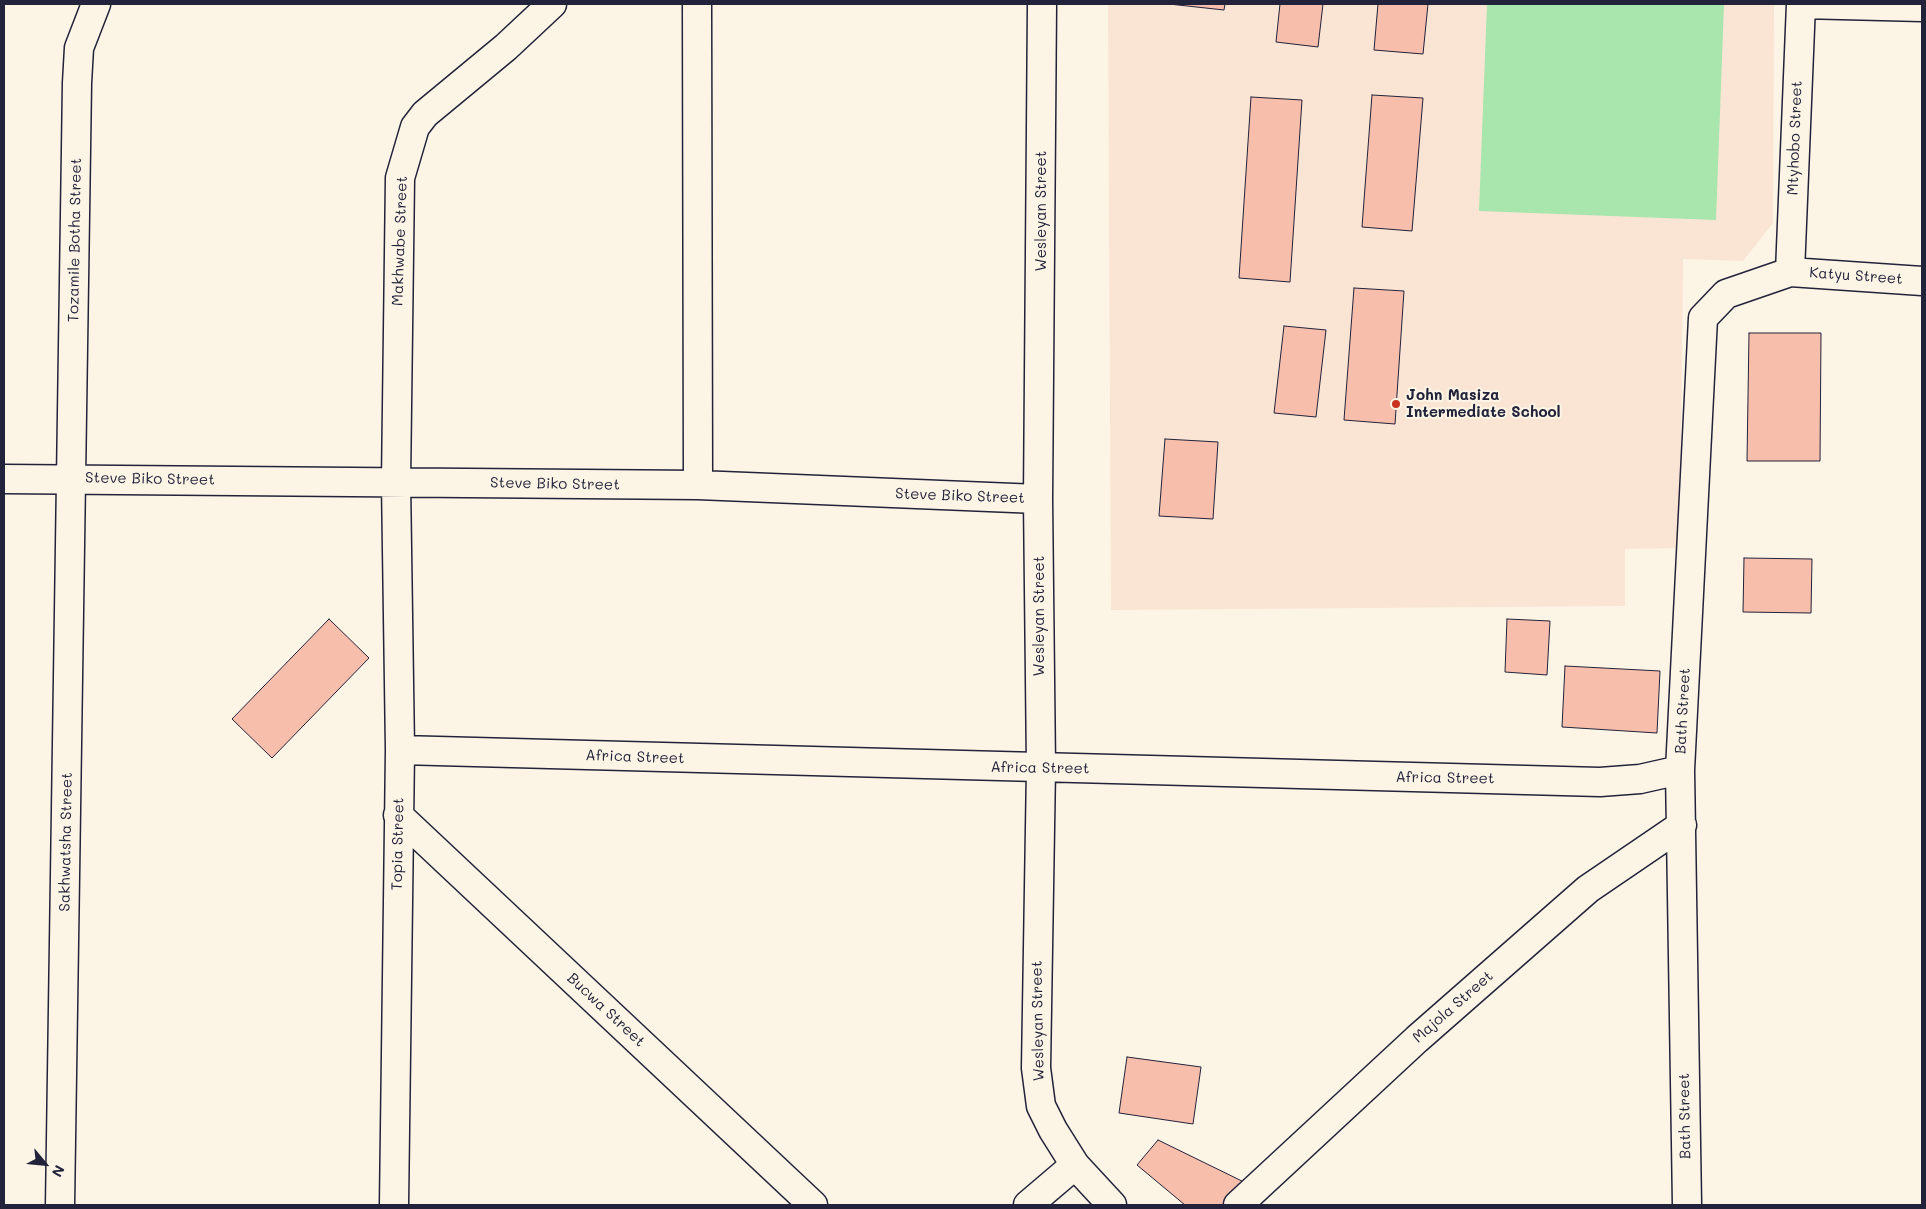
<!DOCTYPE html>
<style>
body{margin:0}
#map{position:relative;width:1926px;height:1209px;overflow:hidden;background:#fcf5e5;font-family:Mali,sans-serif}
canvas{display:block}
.frame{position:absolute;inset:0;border:5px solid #22223b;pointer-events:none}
.north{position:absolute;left:20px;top:1139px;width:50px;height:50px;-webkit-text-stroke:4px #fcf5e5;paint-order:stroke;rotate:118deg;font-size:14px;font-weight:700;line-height:20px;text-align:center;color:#22223b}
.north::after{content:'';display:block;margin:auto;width:18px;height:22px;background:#22223b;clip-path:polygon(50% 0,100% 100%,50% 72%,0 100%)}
</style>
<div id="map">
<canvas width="1926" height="1209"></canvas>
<div class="frame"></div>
<div class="north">N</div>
</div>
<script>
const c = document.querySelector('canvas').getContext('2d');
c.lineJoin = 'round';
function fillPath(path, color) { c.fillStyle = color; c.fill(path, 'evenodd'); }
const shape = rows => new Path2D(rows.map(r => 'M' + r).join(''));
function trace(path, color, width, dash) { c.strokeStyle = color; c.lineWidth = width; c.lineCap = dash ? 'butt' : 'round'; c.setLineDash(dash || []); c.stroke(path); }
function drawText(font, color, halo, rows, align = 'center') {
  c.font = font + ' Mali,sans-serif'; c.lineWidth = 4; c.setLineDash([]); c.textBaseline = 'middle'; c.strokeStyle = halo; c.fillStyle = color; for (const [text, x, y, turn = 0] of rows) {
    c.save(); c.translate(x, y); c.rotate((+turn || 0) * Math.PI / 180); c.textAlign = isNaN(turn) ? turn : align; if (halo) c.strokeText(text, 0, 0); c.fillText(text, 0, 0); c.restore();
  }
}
const built = shape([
 [1108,4,1774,4,1773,223,1743,261,1683,259,1680,548,1625,549,1625,606,1111,610]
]);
const green = shape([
 [1487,4,1724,4,1716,220,1479,211]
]);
const building = shape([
 [1169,4,1225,4,1224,10,1169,4],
 [1280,4,1323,4,1318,47,1276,42,1280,4],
 [1378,4,1428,4,1423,54,1374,50,1378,4],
 [1372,95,1423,98,1412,231,1362,227,1372,95],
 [1251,97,1302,100,1290,282,1239,278,1251,97],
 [1354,288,1404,291,1395,424,1344,420,1354,288],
 [1284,326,1326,330,1316,417,1274,413,1284,326],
 [1749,333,1821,333,1820,461,1747,461,1749,333],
 [1165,439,1218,442,1213,519,1159,516,1165,439],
 [1744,558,1812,559,1811,613,1743,612,1744,558],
 [329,619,369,658,272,758,232,719,329,619],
 [1507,619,1550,621,1547,675,1505,672,1507,619],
 [1565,666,1660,671,1657,733,1562,727,1565,666],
 [1127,1057,1201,1067,1193,1124,1119,1113,1127,1057],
 [1158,1140,1248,1184,1231,1205,1185,1205,1137,1165,1158,1140]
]);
const minor = shape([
 [697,4,698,485],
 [1042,4,1038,499,1041,768,1036,1068,1041,1106,1053,1130,1075,1165,1112,1205],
 [1801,4,1922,7],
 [1790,272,1801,4],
 [4,479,698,485,1038,499],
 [400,750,1600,782,1640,779,1680,770],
 [398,815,813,1205],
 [60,1205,77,83,79,48,96,4],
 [394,1205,400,750,396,482,400,178,415,127,425,114,506,47,552,4],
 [1028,1205,1075,1165],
 [1238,1205,1417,1039,1588,889,1682,825],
 [1687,1205,1680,770,1703,318,1726,294,1790,272,1922,281]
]);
const markers = [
 [1396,404,5,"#c8321e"]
];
const streetNames = [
 ["Mtyhobo Street",1795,138,-88],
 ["Wesleyan Street",1041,211,-90],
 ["Tozamile Botha Street",75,240,-89],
 ["Makhwabe Street",400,241,-88],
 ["Katyu Street",1856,276,4],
 ["Steve Biko Street",150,479,1],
 ["Steve Biko Street",555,484,1],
 ["Steve Biko Street",960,496,2],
 ["Wesleyan Street",1039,616,-90],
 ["Bath Street",1683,711,-87],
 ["Africa Street",635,757,2],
 ["Africa Street",1040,768,1],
 ["Africa Street",1445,778,1],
 ["Sakhwatsha Street",66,842,-89],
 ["Topia Street",398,844,-89],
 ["Majola Street",1453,1007,-41],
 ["Bucwa Street",606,1010,43],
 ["Wesleyan Street",1038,1021,-91],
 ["Bath Street",1685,1116,-91]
];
const poiNames = [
 ["John Masiza",1406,395],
 ["Intermediate School",1406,412]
];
fillPath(built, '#fae4d4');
fillPath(green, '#a8e6ad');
fillPath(building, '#f6beab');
trace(building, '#22223b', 1);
trace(minor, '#22223b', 31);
trace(minor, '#fcf5e5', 28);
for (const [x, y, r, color] of markers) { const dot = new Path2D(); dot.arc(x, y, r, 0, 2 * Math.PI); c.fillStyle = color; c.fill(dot); trace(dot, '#fcf5e5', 2); }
drawText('15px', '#22223b', '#fcf5e5', streetNames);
drawText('bold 15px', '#22223b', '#fcf5e5', poiNames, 'left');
</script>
